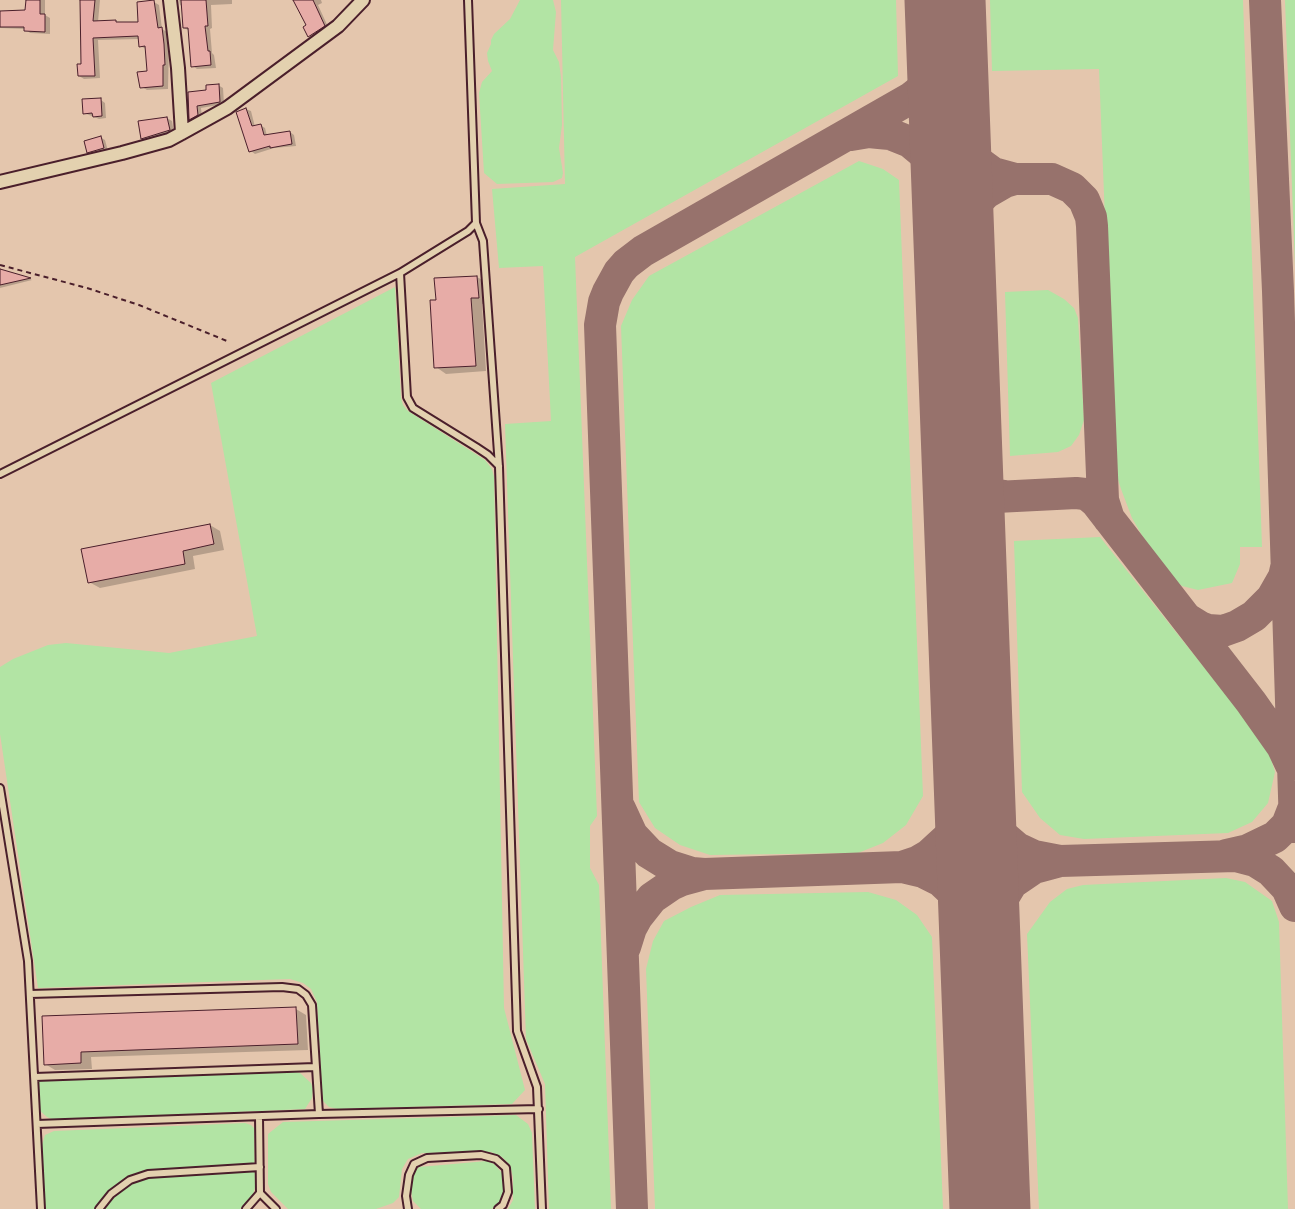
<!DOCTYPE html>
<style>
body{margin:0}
canvas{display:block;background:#e4c6ad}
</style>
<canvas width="1295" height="1209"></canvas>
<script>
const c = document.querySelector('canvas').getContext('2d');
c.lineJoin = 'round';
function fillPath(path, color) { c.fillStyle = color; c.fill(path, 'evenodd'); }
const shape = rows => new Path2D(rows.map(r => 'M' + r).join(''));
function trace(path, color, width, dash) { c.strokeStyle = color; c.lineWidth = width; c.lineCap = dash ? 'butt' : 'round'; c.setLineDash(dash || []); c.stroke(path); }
const green = shape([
 [520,0,553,0,556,12,553,50,559,62,561,77,562,125,559,148,563,173,562,178,553,182,497,184,484,173,479,93,482,82,492,71,488,61,487,53,491,44,491,40,494,34,510,19],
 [561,0,896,0,898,76,575,257,597,816,590,826,590,868,599,885,611,1209,549,1209,545,1084,526,1039,505,424,551,421,543,266,499,268,492,189,565,184],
 [990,0,1243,0,1262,547,1240,547,1240,564,1232,583,1198,590,1182,586,1163,572,1132,518,1121,489,1115,470,1099,69,992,71],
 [1285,0,1295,0,1295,267],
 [859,161,883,169,899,180,923,796,906,825,883,843,858,853,710,855,680,845,655,828,639,802,621,326,632,300,649,276],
 [395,287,401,398,403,405,408,411,485,460,492,469,494,477,504,1008,525,1090,512,1104,338,1109,329,1107,323,1101,322,1091,317,1002,311,989,303,983,290,979,38,988,0,734,0,667,13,659,48,645,66,643,169,653,257,636,211,383],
 [1048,290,1064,299,1074,308,1078,318,1084,420,1079,435,1071,446,1058,452,1010,456,1005,292],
 [1100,537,1267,746,1275,772,1268,803,1252,822,1228,833,1084,839,1060,835,1040,818,1022,792,1014,541],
 [1226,878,1245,882,1272,901,1279,922,1288,1209,1039,1209,1027,934,1050,902,1067,889,1083,885],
 [868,892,896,900,917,915,932,937,943,1209,655,1209,646,969,653,941,664,921,691,907,720,895],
 [291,1071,300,1073,311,1083,313,1089,312,1098,305,1109,54,1120,47,1117,39,1110,37,1081],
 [516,1115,528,1124,532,1133,535,1209,508,1209,513,1200,513,1177,510,1165,502,1157,491,1152,422,1153,408,1159,402,1169,399,1197,393,1203,376,1209,288,1209,271,1192,268,1184,268,1134,283,1122],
 [245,1123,251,1125,254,1128,255,1187,253,1195,240,1209,44,1209,42,1145,45,1135,54,1131],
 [487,1161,494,1164,503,1174,505,1193,502,1200,497,1207,491,1209,421,1209,413,1201,411,1191,412,1180,415,1171,419,1167]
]);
const shadow = shape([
 [27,0,45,0,45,15,50,18,50,34,30,33,26,29,0,28,0,13,27,12],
 [82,0,100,0,98,22,140,23,154,2,159,5,162,29,167,32,169,48,168,89,147,90,142,87,148,72,146,49,140,46,139,39,98,40,100,78,84,79,79,76,82,65],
 [179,0,232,0,232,4,211,5,212,28,210,29,212,53,214,55,216,68,197,69,193,66,190,31,184,28,182,6,180,5],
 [295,0,321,0,322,3,318,5,329,29,314,39,309,36,305,27,307,26],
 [218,85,223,88,224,104,201,108,202,117,195,121,191,119,189,93,208,91],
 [101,100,105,103,106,118,99,119,84,113],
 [246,109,251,111,255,127,260,125,265,128,267,136,290,132,294,135,296,146,274,148,255,154,251,151],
 [167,118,172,121,174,133,147,141,142,138],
 [100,137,105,140,108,151,93,155,88,152],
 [0,271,30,279,32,280,0,288],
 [477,277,488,283,489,303,482,304,486,371,446,374,436,367,437,301],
 [210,525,220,531,224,550,193,556,195,569,100,588,89,582],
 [296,1009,306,1015,308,1050,91,1057,92,1069,55,1070,45,1064,43,1017]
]);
const taxiway = shape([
 [1265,0,1278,291,1295,827],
 [949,122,962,143,978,162,993,173,1015,179],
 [851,135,869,132,879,133,890,134,910,142,928,157,937,168,952,191],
 [954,250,964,221,973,206,986,193,1005,182,1015,179,1052,179,1072,188,1084,200,1091,217,1092,226,1103,500,1109,519],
 [962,464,968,478,980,489,995,495,1004,496],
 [965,526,975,509,988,499,996,497,1076,493,1085,494,1090,497,1096,502,1251,702,1282,746,1291,765],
 [1187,619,1200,627,1208,630,1223,631,1237,626,1254,616,1272,598,1284,577,1286,568],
 [974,785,985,809,1003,836,1017,848,1034,856,1060,861,1236,856,1255,861,1271,871,1287,888,1295,906],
 [620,809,632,835,649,853,670,866,692,873,704,874,902,867,923,872,941,881,958,897,966,907,975,927,980,948],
 [1226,855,1248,850,1275,837,1287,825,1294,807],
 [902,867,917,862,929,855,953,833,960,825,970,805,974,785],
 [625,947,631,928,637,917,652,898,671,885,682,880,704,874],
 [980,948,995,911,1012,883,1034,868,1060,861],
 [632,1209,600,325,604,302,608,292,619,272,626,264,643,251,911,98,920,91,934,72,940,62,946,41]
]);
const runway = shape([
 [945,0,990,1209]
]);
const building = shape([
 [26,0,40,0,40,14,45,14,45,32,24,31,24,27,0,27,0,11,25,10,26,0],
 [80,0,95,0,93,21,116,20,116,22,138,22,137,2,154,0,158,28,162,27,164,44,165,65,163,65,163,86,140,88,137,72,147,71,145,46,139,47,138,36,93,38,95,76,78,76,77,64,81,64,80,0],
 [181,0,206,0,208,26,205,26,208,51,210,51,211,65,191,67,188,28,183,28,181,0],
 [293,0,313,0,325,26,308,37,303,27,306,25,293,0],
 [219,84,220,102,197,106,198,115,189,120,188,92,206,90,206,85,219,84],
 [101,98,102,116,93,117,92,113,83,114,82,99,101,98],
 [246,108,252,126,261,124,264,135,290,131,292,144,270,148,270,146,249,152,236,112,246,108],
 [167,117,170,130,141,139,138,121,167,117],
 [101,136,104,148,87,153,84,141,101,136],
 [0,269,31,278,0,285,0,269],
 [477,276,479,298,471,298,476,366,434,368,430,300,436,300,434,278,477,276],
 [210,524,214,544,183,551,185,564,88,583,81,549,210,524],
 [296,1007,298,1044,81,1052,81,1063,44,1065,42,1016,296,1007]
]);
const path = shape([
 [0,265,87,288,139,305,227,341]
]);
const service = shape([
 [468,0,476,223,483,241,499,467,517,1031,537,1087,542,1209],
 [400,273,407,397,413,408,476,447,488,455,499,466],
 [0,474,400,273,468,231,476,223],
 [0,788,28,961,41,1209],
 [30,994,282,987,298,989,306,995,312,1005,319,1114],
 [35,1077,315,1067],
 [259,1117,260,1193],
 [37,1124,319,1114,539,1109],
 [99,1209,111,1194,130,1180,148,1174,260,1167],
 [246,1209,260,1193,276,1209],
 [408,1209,406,1196,409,1175,414,1164,427,1158,481,1155,496,1159,506,1168,508,1192,503,1205,498,1209]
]);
const minor = shape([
 [170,0,178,68,182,133],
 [0,182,122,153,169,140,182,133,227,108,338,26,363,0]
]);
fillPath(green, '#b2e4a4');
fillPath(shadow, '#0003');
trace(taxiway, '#97726c', 32);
trace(runway, '#97726c', 81);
fillPath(building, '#e7aca7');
trace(building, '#4a1f2b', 1);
trace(service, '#4a1f2b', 10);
trace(minor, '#4a1f2b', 16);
trace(path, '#4a1f2b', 2, [5, 4]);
trace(service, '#e3d1af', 6);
trace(minor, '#e3d1af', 12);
</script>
